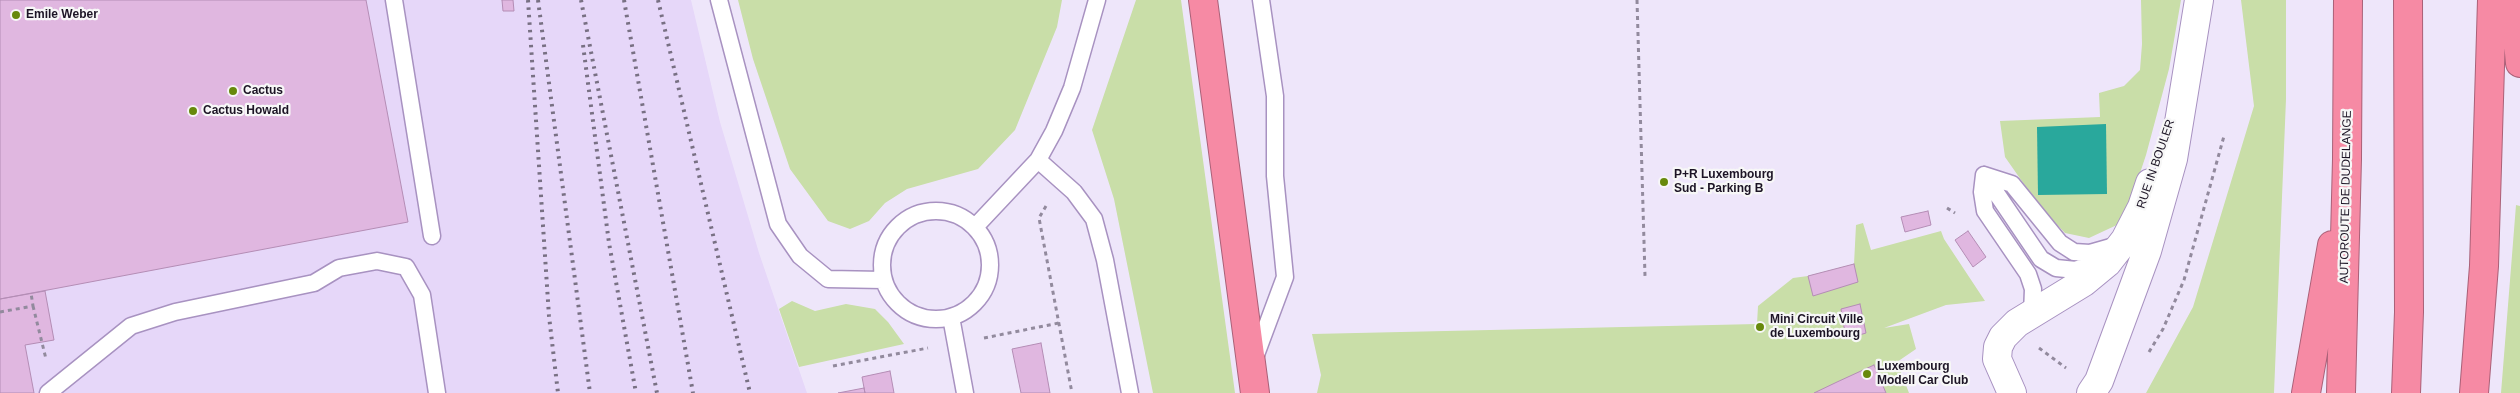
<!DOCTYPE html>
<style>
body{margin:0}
canvas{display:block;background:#eee6fa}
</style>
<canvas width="2520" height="393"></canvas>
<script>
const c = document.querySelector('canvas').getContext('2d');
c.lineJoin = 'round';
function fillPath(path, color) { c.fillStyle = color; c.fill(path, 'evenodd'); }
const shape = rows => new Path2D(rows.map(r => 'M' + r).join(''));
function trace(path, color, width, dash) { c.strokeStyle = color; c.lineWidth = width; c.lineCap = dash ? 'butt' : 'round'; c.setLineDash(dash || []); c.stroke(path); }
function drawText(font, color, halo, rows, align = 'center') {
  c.font = font + ' Arial,sans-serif'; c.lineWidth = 4.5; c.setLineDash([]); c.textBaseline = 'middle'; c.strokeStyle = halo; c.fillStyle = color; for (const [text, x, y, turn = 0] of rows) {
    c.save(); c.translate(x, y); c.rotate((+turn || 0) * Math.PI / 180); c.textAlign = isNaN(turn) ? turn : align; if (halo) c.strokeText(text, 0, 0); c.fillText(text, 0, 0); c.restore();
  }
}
const built = shape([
 [0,0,691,0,720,122,759,253,807,393,0,393]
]);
const green = shape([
 [738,0,1062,0,1057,27,1015,130,978,169,907,189,885,203,869,221,850,229,828,221,790,169,753,59],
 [1136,0,1181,0,1235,393,1153,393,1114,199,1092,130],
 [2141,0,2181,0,2169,69,2146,155,2132,197,2119,224,2089,238,2065,233,2040,207,2005,157,2000,121,2100,117,2099,93,2124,86,2140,70,2142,44],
 [2241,0,2286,0,2286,99,2274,393,2146,393,2193,307,2254,106],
 [2516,205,2520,206,2520,393,2501,393],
 [1863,223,1871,250,1941,231,1944,239,1985,301,1946,305,1884,328,1909,324,1916,349,1897,362,1909,393,1317,393,1321,375,1312,334,1757,324,1758,306,1793,278,1808,276,1854,264,1856,225],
 [792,301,815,311,846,304,875,309,888,322,904,344,799,367,779,309]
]);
const water = shape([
 [2106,124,2107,194,2038,195,2037,127]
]);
const building = shape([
 [0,0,366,0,408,222,0,299,0,0],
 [502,0,513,0,514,11,503,11,502,0],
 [1928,211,1931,225,1905,232,1901,217,1928,211],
 [1968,231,1986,257,1973,267,1955,240,1968,231],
 [1854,264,1858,282,1813,296,1808,276,1854,264],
 [45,291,54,340,25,345,34,393,0,393,0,299,45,291],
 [1860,304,1866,333,1846,339,1841,309,1860,304],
 [1041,343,1050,393,1021,393,1012,349,1041,343],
 [1874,365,1886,393,1814,393,1837,382,1874,365],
 [890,371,894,393,865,393,862,377,890,371],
 [864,388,865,393,838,393,864,388]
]);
const path = shape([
 [1637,0,1645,276],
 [1046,206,1039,218,1072,393],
 [1947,208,1955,213],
 [33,306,46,359],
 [0,312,33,306,31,293],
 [984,338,1059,323],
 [2039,348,2066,368],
 [2149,352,2163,329,2184,280,2224,136],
 [833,366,928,348]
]);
const lane = shape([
 [394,0,432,236],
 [719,0,778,224,800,256,828,279,883,280],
 [1038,160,1074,192,1094,219,1105,260,1130,393],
 [1984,175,2041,259,2056,268,2076,270,2098,261],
 [1984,175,2012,184,2060,243,2074,252,2090,253,2111,247],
 [1984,175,1982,192,1985,211,2028,274,2033,289,2032,314],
 '882 265a54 54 0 1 1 108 0a54 54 0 1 1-108 0Z',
 [975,227,1038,160,1054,131,1072,88,1097,0],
 [951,317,965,393],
 [1254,360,1285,277,1275,176,1275,96,1261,0],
 [48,393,131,326,175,312,314,283,339,268,377,261,406,267,422,295,437,393]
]);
const street = shape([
 [2012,393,1997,359,1998,347,2003,337,2017,323,2084,282,2107,263,2125,240,2142,207,2150,183],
 [2091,393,2099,381,2147,251,2173,159,2199,0]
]);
const highway = shape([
 [1203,0,1255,393],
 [2514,0,2520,63],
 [2306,393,2332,245],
 [2341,393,2347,159,2348,0],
 [2406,393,2409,312,2408,0],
 [2474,393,2484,266,2492,0]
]);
const rail = shape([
 [528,0,549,316,558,393],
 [538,0,590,393],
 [581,0,657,393],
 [624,0,693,393],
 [658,0,750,393],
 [583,45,609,243,636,393]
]);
const markers = [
 [16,15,5,"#67890b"],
 [233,91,5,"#67890b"],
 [193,111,5,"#67890b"],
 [1664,182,5,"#67890b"],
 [1760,327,5,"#67890b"],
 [1867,374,5,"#67890b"]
];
const poiNames = [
 ["Emile Weber",26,15],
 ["Cactus",243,91],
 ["Cactus Howald",203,111],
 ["P+R Luxembourg",1674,175],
 ["Sud - Parking B",1674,189],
 ["Mini Circuit Ville",1770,320],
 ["de Luxembourg",1770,334],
 ["Luxembourg",1877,367],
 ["Modell Car Club",1877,381]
];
const streetNames = [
 ["RUE IN BOULER",2156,164,-71],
 ["AUTOROUTE DE DUDELANGE",2346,197,-89]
];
fillPath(built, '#e6d7f9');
fillPath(green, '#c9dea8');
fillPath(water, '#29a89c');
fillPath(building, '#e0b7e0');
trace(building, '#b48db5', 1);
trace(lane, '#a892c1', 19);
trace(street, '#a892c1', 30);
trace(highway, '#aa6178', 30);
trace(path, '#928a9d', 3, [4, 4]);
trace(lane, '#fff', 16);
trace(street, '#fff', 28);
trace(highway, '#f68aa4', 28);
trace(rail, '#787083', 4, [2.5, 5]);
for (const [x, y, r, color] of markers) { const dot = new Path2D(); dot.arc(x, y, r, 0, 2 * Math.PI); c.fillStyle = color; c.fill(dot); trace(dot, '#f7f7f7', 2); }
drawText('bold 12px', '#1c1425', '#f7f7f7', poiNames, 'left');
drawText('12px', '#1c1425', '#f7f7f7', streetNames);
</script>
